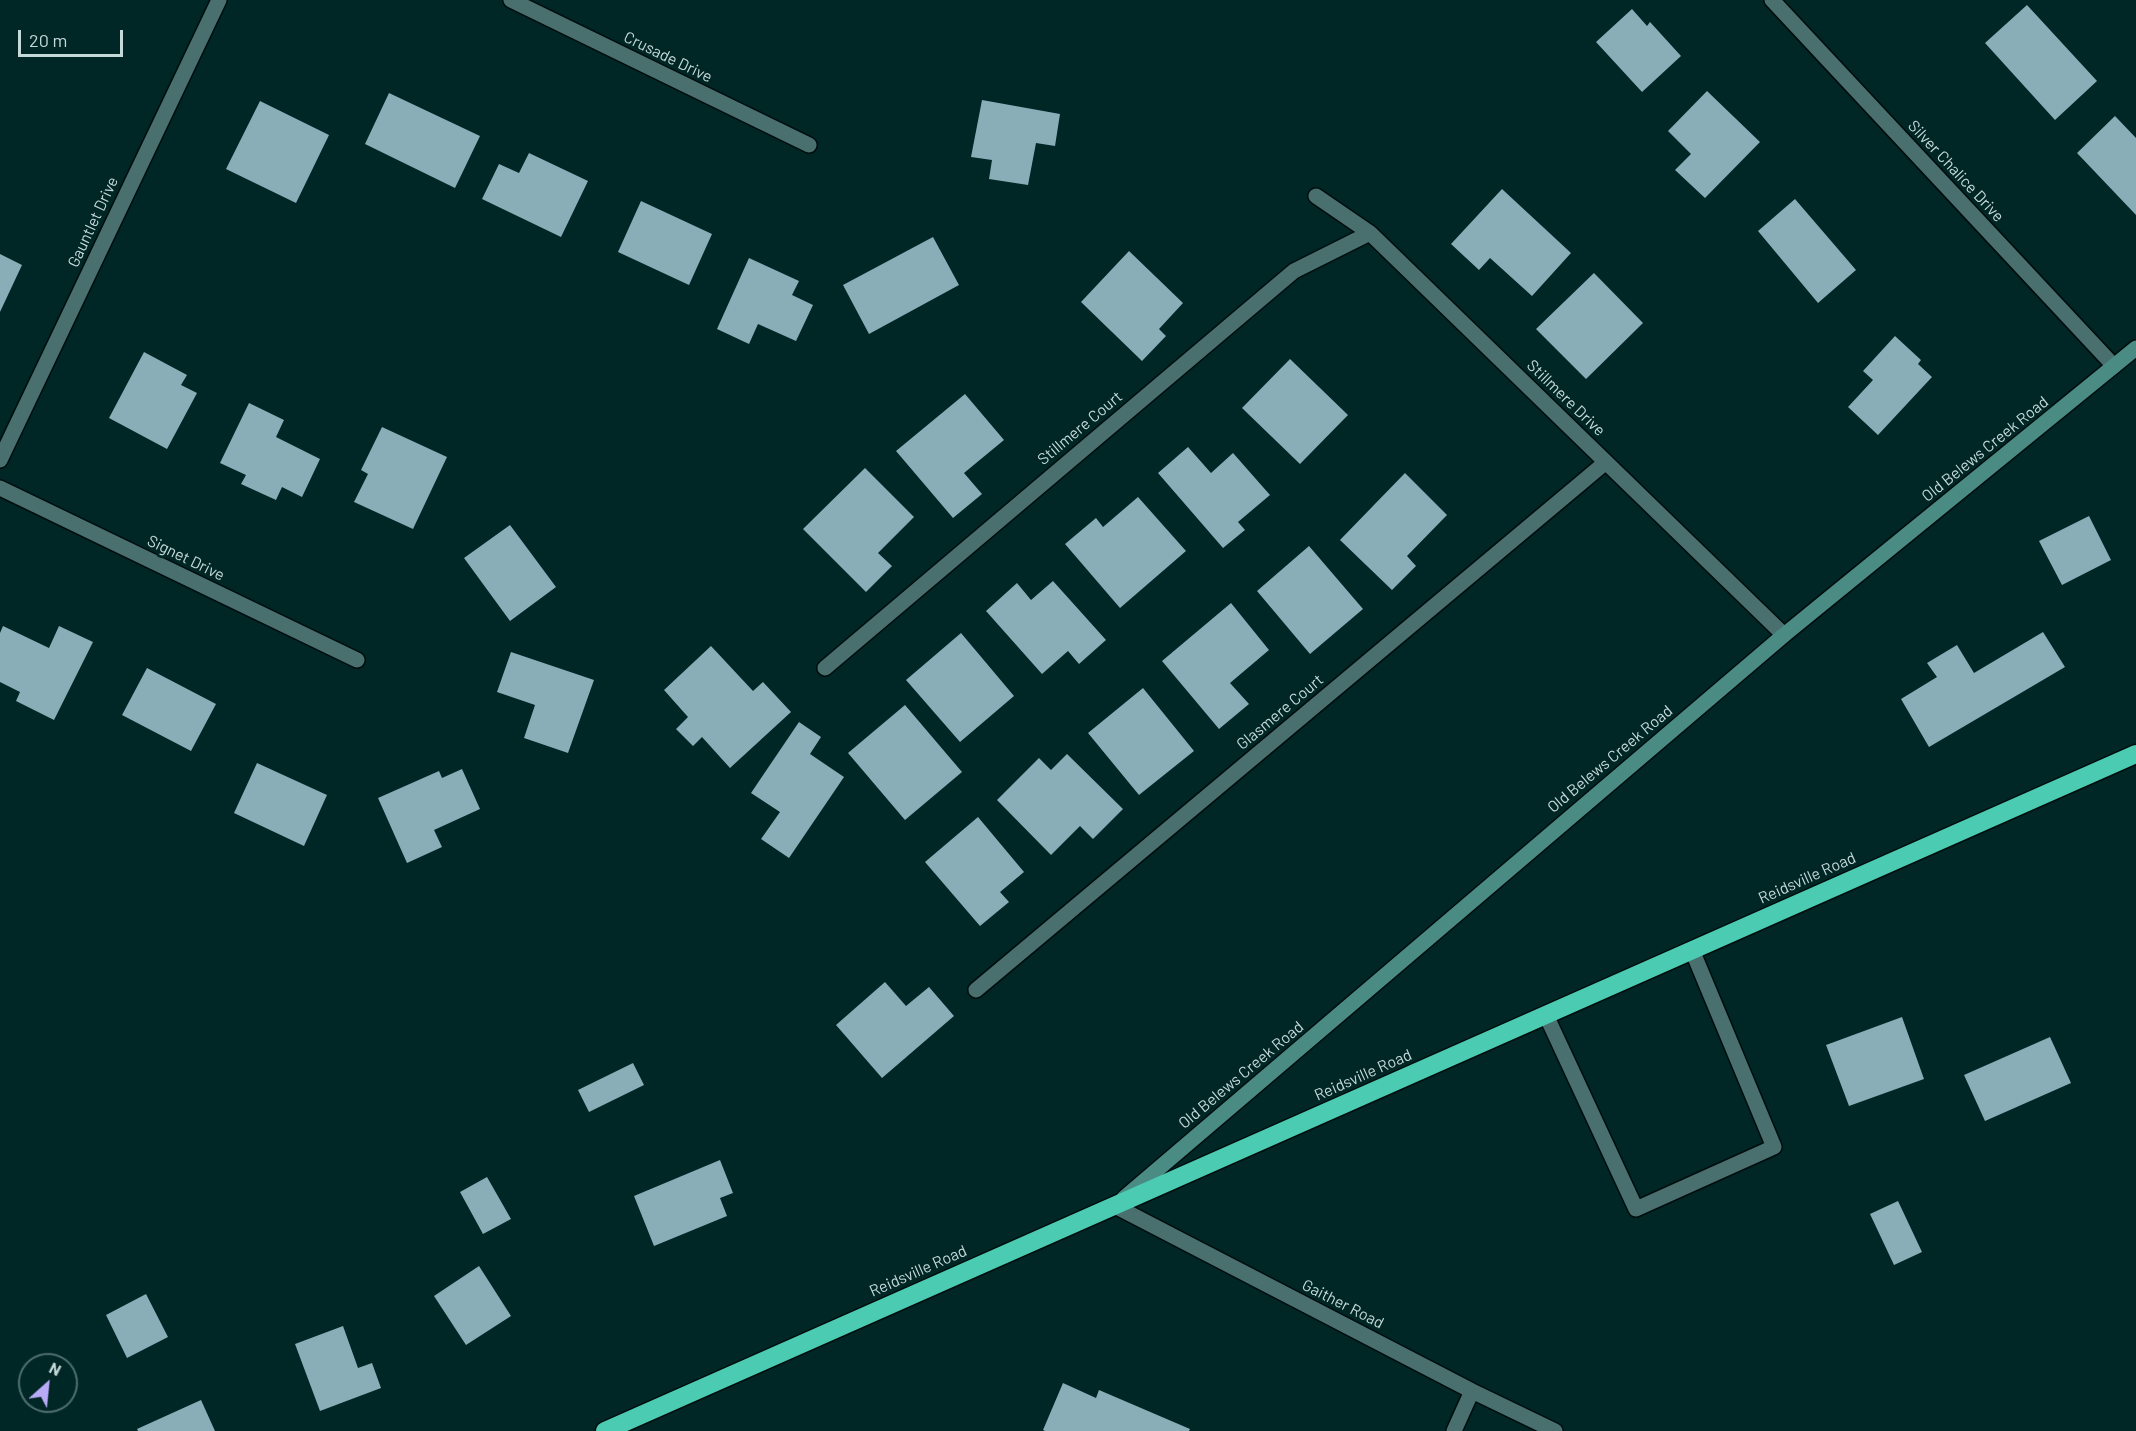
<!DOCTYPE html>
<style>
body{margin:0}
#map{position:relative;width:2136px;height:1431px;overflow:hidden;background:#002626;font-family:Barlow,sans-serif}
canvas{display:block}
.north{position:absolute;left:18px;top:1353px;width:60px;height:60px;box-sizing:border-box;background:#002626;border:2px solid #4f6e6e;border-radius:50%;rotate:27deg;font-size:16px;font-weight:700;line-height:24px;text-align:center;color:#c5d9d9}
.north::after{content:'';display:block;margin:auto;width:21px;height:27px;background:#b9aaf7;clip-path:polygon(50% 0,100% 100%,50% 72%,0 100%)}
.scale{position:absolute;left:18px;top:30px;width:105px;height:27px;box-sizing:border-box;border:3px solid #c5d9d9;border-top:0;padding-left:8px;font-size:18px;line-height:21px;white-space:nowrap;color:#c5d9d9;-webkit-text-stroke:4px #002626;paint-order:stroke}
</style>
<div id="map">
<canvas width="2136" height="1431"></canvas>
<div class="north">N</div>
<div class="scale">20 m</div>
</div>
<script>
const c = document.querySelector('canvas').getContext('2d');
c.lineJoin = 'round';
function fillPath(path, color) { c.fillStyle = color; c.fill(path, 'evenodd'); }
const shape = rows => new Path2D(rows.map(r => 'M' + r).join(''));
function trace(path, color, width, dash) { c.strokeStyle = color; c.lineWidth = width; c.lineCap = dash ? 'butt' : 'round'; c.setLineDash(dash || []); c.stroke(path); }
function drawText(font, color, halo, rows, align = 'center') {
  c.font = font + ' Barlow,sans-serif'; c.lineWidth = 6; c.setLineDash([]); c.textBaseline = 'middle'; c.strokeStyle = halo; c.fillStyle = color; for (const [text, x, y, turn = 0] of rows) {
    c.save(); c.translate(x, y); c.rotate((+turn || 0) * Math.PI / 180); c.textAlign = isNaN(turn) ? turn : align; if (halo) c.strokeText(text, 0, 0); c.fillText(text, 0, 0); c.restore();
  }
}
const building = shape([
 [2027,5,2097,81,2055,120,1985,43],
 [1632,9,1647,26,1650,22,1681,56,1642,92,1596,42],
 [1707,91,1760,142,1705,198,1675,170,1691,154,1668,131],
 [389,93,480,136,455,188,365,144],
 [982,100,1060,114,1055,146,1036,143,1028,185,989,179,992,160,971,157],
 [260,101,329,135,296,203,226,169],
 [2115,116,2136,138,2136,215,2077,153],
 [529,153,588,181,561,237,482,199,499,164,519,173],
 [1502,189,1571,253,1532,296,1490,258,1479,270,1451,244],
 [1795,199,1856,270,1818,303,1758,231],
 [641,201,712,234,689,285,618,252],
 [933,237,959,285,869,334,843,285],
 [1129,251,1183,303,1159,329,1166,336,1142,361,1081,302],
 [0,254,22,265,0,312],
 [749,258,799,281,792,295,813,305,796,341,758,324,749,344,717,329],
 [1594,273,1643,323,1586,379,1536,329],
 [1895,336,1921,360,1918,364,1932,377,1878,435,1848,407,1873,380,1863,371],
 [144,352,187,375,181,385,197,393,167,449,109,418],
 [1290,359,1348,415,1300,464,1242,408],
 [965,394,1004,440,964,473,982,494,953,518,896,451],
 [249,403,284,420,276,437,320,459,302,497,282,487,276,500,241,484,246,475,220,463],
 [382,427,447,457,413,529,354,502,368,474,361,470],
 [1188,447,1211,473,1233,453,1270,495,1238,522,1245,530,1223,548,1158,473],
 [865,468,914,517,878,553,892,566,866,592,803,529],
 [1405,473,1447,515,1407,556,1416,566,1392,590,1340,540],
 [1138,497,1186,551,1120,608,1065,544,1096,518,1103,527],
 [2089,516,2111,560,2062,585,2039,541],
 [510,525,556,587,510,621,464,558],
 [1309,546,1363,609,1310,654,1257,591],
 [1053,581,1106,640,1079,664,1068,651,1042,674,986,611,1017,583,1031,600],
 [1231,603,1269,650,1230,683,1249,704,1219,729,1162,661],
 [3,626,49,648,59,626,93,642,54,720,16,701,20,692,0,682,0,633],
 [2043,632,2065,667,1929,747,1901,699,1937,677,1927,663,1957,645,1974,673],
 [961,633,1014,696,960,742,906,680],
 [711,646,753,691,763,682,791,712,730,768,702,737,693,746,676,729,688,717,664,690],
 [511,652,594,680,568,753,524,738,535,705,497,692],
 [147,668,216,704,191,751,122,715],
 [1143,688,1194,751,1139,795,1088,733],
 [905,705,962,772,905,820,848,753],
 [799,722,821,737,810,754,844,777,789,858,761,839,780,812,751,793],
 [1067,754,1123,809,1093,839,1080,826,1051,855,997,800,1039,758,1051,770],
 [257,763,327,795,304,846,234,813],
 [462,769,480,809,434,830,442,847,407,863,378,798,439,771,442,778],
 [978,817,1024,872,1000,892,1009,902,980,926,925,862],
 [885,982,906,1006,929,987,954,1016,882,1078,836,1025],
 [1902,1017,1924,1079,1849,1106,1826,1045],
 [2050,1037,2071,1083,1985,1121,1964,1075],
 [633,1063,644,1085,589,1112,578,1090],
 [720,1160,733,1193,720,1198,727,1216,654,1246,634,1196],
 [487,1177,511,1219,483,1234,460,1192],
 [1898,1201,1922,1252,1894,1265,1870,1214],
 [479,1266,511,1316,466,1345,434,1296],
 [146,1294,168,1337,127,1358,106,1315],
 [343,1326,358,1368,372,1363,381,1388,320,1411,295,1344],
 [1063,1383,1096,1398,1099,1390,1190,1429,1189,1431,1045,1431,1043,1430],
 [201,1400,215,1431,138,1431,137,1429]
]);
const lane = shape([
 [1546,1015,1636,1209,1774,1147,1692,950]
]);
const street = shape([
 [511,0,809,145],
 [1772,0,2114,366],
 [1316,196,1370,233,1784,635],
 [0,460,219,0],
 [0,488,357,660],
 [825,668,1294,271,1370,233],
 [976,990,1606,462],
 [1115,1206,1472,1391,1555,1431],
 [1454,1431,1472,1391]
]);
const secondary = shape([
 [1124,1198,1784,635,2136,348]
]);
const highway = shape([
 [605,1431,2136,754]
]);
const streetNames = [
 ["Crusade Drive",668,57,26],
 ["Silver Chalice Drive",1956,171,47],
 ["Gauntlet Drive",93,222,-65],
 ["Stillmere Drive",1566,398,44],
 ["Stillmere Court",1080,428,-40],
 ["Old Belews Creek Road",1985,449,-39],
 ["Signet Drive",186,558,26],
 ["Glasmere Court",1280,712,-40],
 ["Old Belews Creek Road",1610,759,-40],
 ["Reidsville Road",1807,878,-24],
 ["Old Belews Creek Road",1241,1075,-40],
 ["Reidsville Road",1363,1075,-24],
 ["Reidsville Road",918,1271,-24],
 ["Gaither Road",1343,1304,27]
];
fillPath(building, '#8aaeb8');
trace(lane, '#000d0d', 18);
trace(street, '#000d0d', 18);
trace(secondary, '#000d0d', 18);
trace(highway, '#000d0d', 21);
trace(lane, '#4a6f6f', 15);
trace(street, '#4a6f6f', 15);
trace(secondary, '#4a8b83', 15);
trace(highway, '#4acbb2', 18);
drawText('16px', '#c5d9d9', '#002626', streetNames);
</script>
